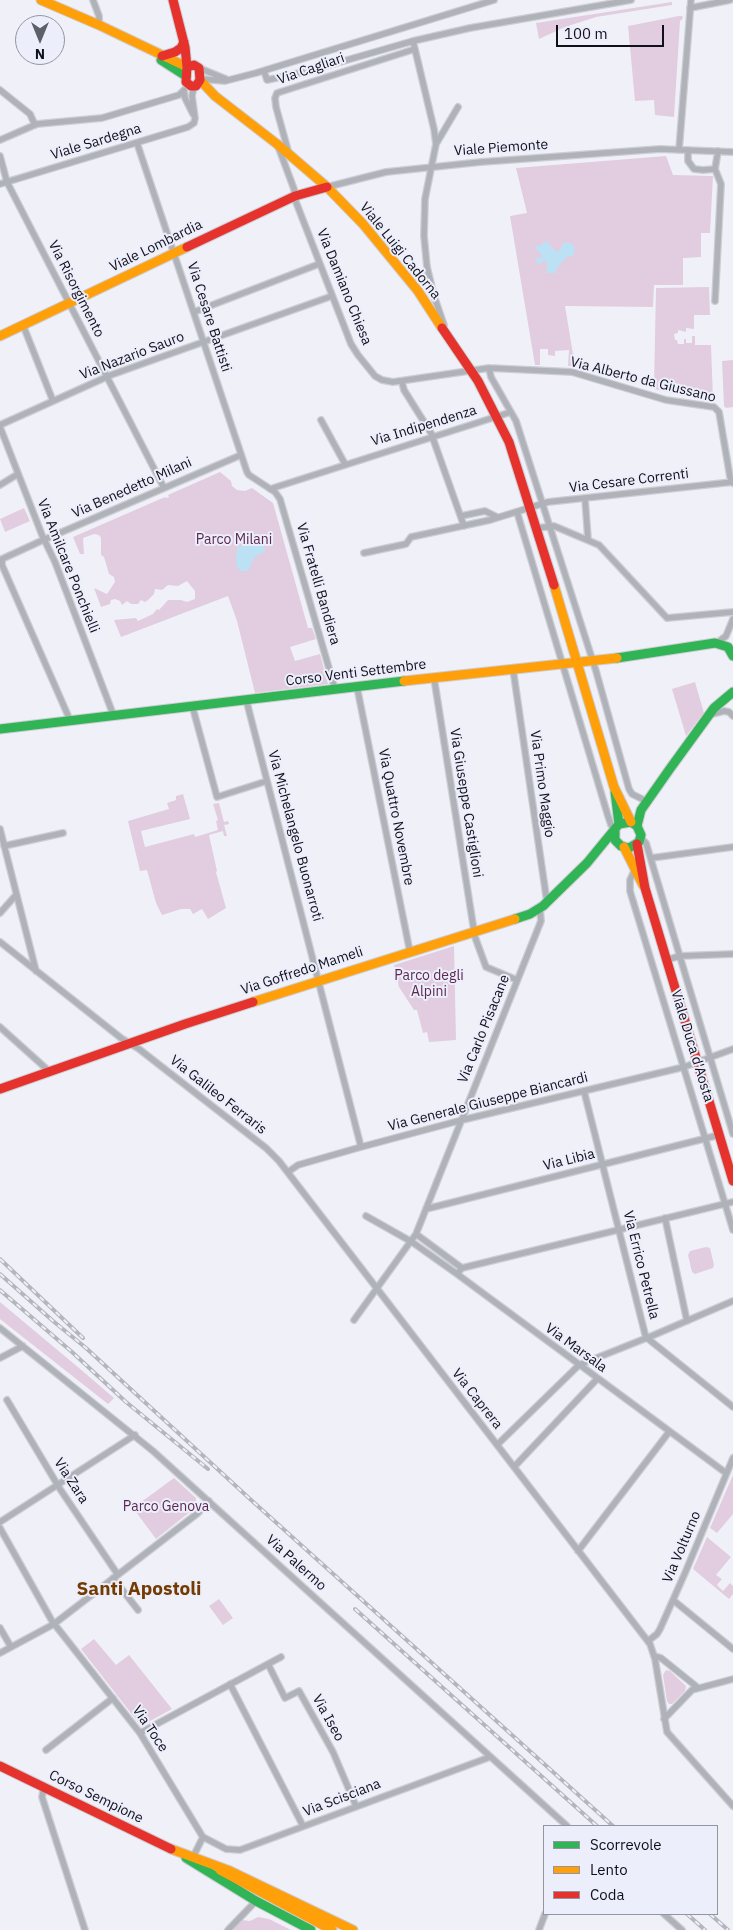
<!DOCTYPE html>
<style>
body{margin:0}
#map{position:relative;width:733px;height:1930px;overflow:hidden;background:#f0f1f8;font-family:"IBM Plex Sans",sans-serif}
canvas{display:block}
.legend{position:absolute;left:543px;top:1825px;width:175px;height:90px;box-sizing:border-box;background:#edeefb;border:1px solid #9595a1;margin:0;padding:6px 9px;list-style:none;font-size:15px;color:#10101b}
.legend li{display:flex;align-items:center;gap:10px;height:25px}
.legend b{width:25px;border:1px solid #9595a1}
.north{position:absolute;left:15px;top:15px;width:50px;height:50px;box-sizing:border-box;background:#edeefb;border:1px solid #9595a1;border-radius:50%;rotate:180deg;font-size:14px;font-weight:700;line-height:20px;text-align:center;color:#10101b}
.north::after{content:'';display:block;margin:auto;width:18px;height:22px;background:#5e5f68;clip-path:polygon(50% 0,100% 100%,50% 72%,0 100%)}
.scale{position:absolute;left:556px;top:25px;width:108px;height:22px;box-sizing:border-box;border:2px solid #10101b;border-top:0;padding-left:6px;font-size:15px;line-height:18px;white-space:nowrap;color:#10101b;-webkit-text-stroke:4px #edeefb;paint-order:stroke}
</style>
<div id="map">
<canvas width="733" height="1930"></canvas>
<ul class="legend">
<li><b style="height:6px;background:#30b455"></b>Scorrevole</li>
<li><b style="height:6px;background:#ff9f0a"></b>Lento</li>
<li><b style="height:6px;background:#e5322d"></b>Coda</li>
</ul>
<div class="north">N</div>
<div class="scale">100 m</div>
</div>
<script>
const c = document.querySelector('canvas').getContext('2d');
c.lineJoin = 'round';
function fillPath(path, color) { c.fillStyle = color; c.fill(path, 'evenodd'); }
const shape = rows => new Path2D(rows.map(r => 'M' + r).join(''));
function trace(path, color, width, dash) { c.strokeStyle = color; c.lineWidth = width; c.lineCap = dash ? 'butt' : 'round'; c.setLineDash(dash || []); c.stroke(path); }
function drawText(font, color, halo, rows, align = 'center') {
  c.font = font + ' "IBM Plex Sans",sans-serif'; c.lineWidth = 4; c.setLineDash([]); c.textBaseline = 'middle'; c.strokeStyle = halo; c.fillStyle = color; for (const [text, x, y, turn = 0] of rows) {
    c.save(); c.translate(x, y); c.rotate((+turn || 0) * Math.PI / 180); c.textAlign = isNaN(turn) ? turn : align; if (halo) c.strokeText(text, 0, 0); c.fillText(text, 0, 0); c.restore();
  }
}
const green = shape([
 [672,2,672,5,596,17,565,27,539,39,536,23],
 [679,16,682,16,683,18,680,21,674,117,655,115,654,100,635,101,628,26],
 [666,156,673,175,713,176,710,233,701,233,701,257,683,258,683,285,654,285,653,307,565,306,575,366,568,366,569,350,555,351,555,356,548,355,548,349,540,349,540,365,535,365,510,216,527,213,516,168],
 [709,287,710,315,694,315,694,329,686,328,686,332,678,330,678,333,674,334,675,340,677,340,678,344,684,344,684,339,686,339,686,343,692,343,692,336,695,336,695,345,711,345,713,399,688,396,654,389,656,288],
 [733,360,733,407,726,408,724,406,722,361],
 [220,472,231,481,232,486,237,490,245,491,252,488,273,503,308,628,312,628,316,639,290,647,295,661,320,654,328,684,255,693,237,621,228,596,121,637,114,620,136,618,138,621,153,614,157,609,159,610,168,600,181,600,187,602,195,599,195,591,187,581,178,586,168,585,162,590,155,589,154,594,148,600,145,602,141,600,138,604,131,604,127,601,122,605,120,601,115,599,111,600,110,604,101,607,94,588,107,594,115,582,114,577,109,574,104,557,101,555,101,538,99,535,94,534,83,538,84,554,80,554,73,537,165,497,166,498,169,497,168,495],
 [24,508,30,521,5,532,0,519],
 [695,682,704,713,686,736,672,689],
 [183,794,190,819,141,831,145,847,194,834,195,837,218,830,216,821,218,820,213,804,219,803,224,822,228,821,229,824,224,825,227,836,224,836,223,831,209,835,217,871,216,872,226,908,208,919,202,909,193,914,190,909,181,909,162,915,156,903,147,870,140,871,128,821,169,809,167,803,176,800,176,796],
 [454,946,456,1040,429,1042,427,1032,423,1033,417,1010,414,1010,399,987,394,965],
 [706,1247,710,1248,714,1265,713,1268,695,1274,692,1272,688,1255,690,1251],
 [0,1302,79,1368,114,1398,108,1404,0,1319],
 [733,1475,733,1514,717,1533,710,1528],
 [174,1478,196,1498,196,1507,156,1539,133,1508],
 [707,1537,731,1557,716,1575,722,1579,717,1585,723,1591,730,1583,733,1586,733,1594,729,1599,693,1569],
 [219,1599,233,1618,223,1625,209,1606],
 [94,1639,116,1665,129,1655,172,1709,141,1726,81,1649],
 [666,1670,670,1671,686,1686,685,1691,672,1704,669,1704,667,1701,663,1675],
 [258,1917,269,1919,291,1930,232,1930,242,1920,250,1921]
]);
const water = shape([
 [546,241,557,252,561,249,562,244,566,242,572,244,575,249,573,256,568,256,556,269,556,273,547,273,547,263,544,260,540,264,535,262,537,258,543,257,536,249,535,246,540,246],
 [256,539,264,542,265,551,254,558,248,571,240,571,236,565,237,547,247,545]
]);
const street = shape([
 [93,0,99,16,99,25],
 [690,8,730,0],
 [413,41,434,129,436,144,425,199,424,236,427,267,434,296,444,325],
 [199,68,226,79],
 [264,71,267,80,309,71,413,41,470,28,631,0],
 [200,79,225,81,256,73,494,0],
 [0,90,30,114,35,125],
 [184,91,185,98,193,114],
 [0,140,37,124,102,118,179,95,184,90],
 [137,143,247,472,249,475,275,492,280,499,335,689],
 [436,144,458,107],
 [278,146,294,189,296,202,351,344,358,355,375,376,382,380,393,382,489,368,572,372,666,400,714,407,719,412,730,477,733,483],
 [679,150,691,0],
 [688,150,688,161,694,169,703,170,715,169],
 [289,154,276,107,275,98,277,93,415,49],
 [0,156,7,182,164,488],
 [0,184,188,127,194,123,195,118,192,96,194,86],
 [327,187,386,172,481,162,660,149,733,152],
 [715,301,721,184,715,169,718,151],
 [194,312,319,264],
 [23,325,53,401],
 [489,368,491,377,516,421,596,671,629,789,632,794,646,801],
 [402,382,404,390,431,433,464,526],
 [321,420,345,464],
 [0,425,111,375,332,296],
 [0,427,42,535,55,562,113,714],
 [0,485,18,474],
 [270,489,511,412],
 [585,499,588,539],
 [517,512,608,816,611,825,615,829],
 [461,516,485,511,497,517],
 [537,528,554,526,599,545,667,618,733,612],
 [364,553,406,544,411,537,490,520,548,502,733,482],
 [717,643,726,636,733,619],
 [513,669,547,902],
 [434,678,475,937,486,967,517,980],
 [357,687,410,952],
 [246,699,361,1147],
 [192,705,217,797,267,781],
 [712,714,724,711,729,712,733,716],
 [70,720,2,565,2,559,41,541,241,455],
 [0,829,36,971],
 [640,837,646,843,649,853,733,1134],
 [4,846,63,833],
 [651,858,733,847],
 [634,871,630,880,630,891,733,1230],
 [0,913,16,895],
 [0,942,121,1038,139,1049,266,1148,279,1161,650,1644,655,1659,667,1732,733,1806],
 [666,960,680,956,733,954],
 [0,1027,50,1072],
 [584,1091,645,1334,647,1338,733,1407],
 [288,1172,298,1165,361,1147,462,1120,684,1067,733,1049],
 [426,1209,719,1135],
 [366,1216,412,1242,457,1274,726,1473],
 [665,1218,687,1321],
 [416,1234,462,1268],
 [457,1274,462,1268,733,1202],
 [354,1320,416,1234,541,921,540,908],
 [0,1328,153,1451,567,1826],
 [0,1358,23,1346],
 [7,1400,60,1489,118,1575],
 [497,1445,579,1365,654,1335,733,1301],
 [514,1467,597,1379],
 [0,1522,135,1435],
 [0,1528,52,1621,140,1733,201,1834,203,1837,226,1849,240,1850,490,1757],
 [578,1551,669,1432],
 [113,1578,138,1610],
 [673,1600,733,1649],
 [0,1628,11,1647],
 [648,1641,657,1634,660,1629,685,1573,733,1458],
 [0,1653,54,1624,198,1513,209,1501],
 [655,1656,661,1658,697,1687],
 [268,1664,285,1698,299,1691,333,1752,356,1806],
 [230,1684,303,1826],
 [664,1719,692,1690,733,1679],
 [140,1733,281,1657],
 [46,1750,113,1698],
 [44,1787,42,1797,85,1930],
 [193,1857,203,1837],
 [664,1914,682,1930],
 [228,1930,256,1901],
 [539,1930,545,1914]
]);
const fast = shape([
 [161,60,186,76],
 [617,658,715,643,728,647,733,656],
 [0,729,404,681],
 [615,792,619,824],
 [637,826,641,810,669,770,714,708,733,692],
 [515,919,530,914,543,906,587,863,619,824,631,822,637,826,641,835,639,842,629,848,621,846,615,840,615,831],
 [186,1858,256,1901,311,1930]
]);
const slow = shape([
 [41,0,99,25,187,67],
 [200,80,215,96,277,144,327,187,363,224,418,291,442,328],
 [0,336,187,247],
 [554,585,614,787,631,822],
 [404,681,617,658],
 [624,847,643,885],
 [253,1002,515,919],
 [171,1849,230,1871,353,1930],
 [220,1870,332,1930]
]);
const jam = shape([
 [173,0,185,47,187,67,186,82,191,86,196,86,200,80,199,68,194,65,187,67],
 [162,56,175,52,181,48,184,42],
 [187,247,295,196,327,187],
 [442,328,478,381,509,442,554,585],
 [637,844,645,888,733,1181],
 [0,1089,185,1024,253,1002],
 [0,1766,171,1849]
]);
const rail = shape([
 [0,1259,83,1338],
 [0,1274,53,1321,86,1348,250,1499,613,1826],
 [0,1290,72,1352,126,1402,208,1469],
 [355,1609,597,1826],
 [687,1914,705,1930],
 [710,1914,728,1930]
]);
const streetNames = [
 ["Via Cagliari",311,69,-19],
 ["Viale Sardegna",96,142,-17],
 ["Viale Piemonte",501,148,-4],
 ["Viale Lombardia",156,246,-26],
 ["Viale Luigi Cadorna",400,251,51],
 ["Via Damiano Chiesa",344,287,68],
 ["Via Risorgimento",76,289,63],
 ["Via Cesare Battisti",209,317,72],
 ["Via Nazario Sauro",132,356,-21],
 ["Via Alberto da Giussano",643,380,14],
 ["Via Indipendenza",424,426,-17],
 ["Via Cesare Correnti",629,481,-7],
 ["Via Benedetto Milani",132,488,-24],
 ["Via Amilcare Ponchielli",68,566,68],
 ["Via Fratelli Bandiera",318,584,74],
 ["Corso Venti Settembre",356,673,-7],
 ["Via Primo Maggio",542,784,82],
 ["Via Giuseppe Castiglioni",466,803,81],
 ["Via Quattro Novembre",396,817,79],
 ["Via Michelangelo Buonarroti",295,836,75],
 ["Via Goffredo Mameli",302,971,-18],
 ["Via Carlo Pisacane",484,1029,-68],
 ["Viale Duca d'Aosta",692,1046,73],
 ["Via Galileo Ferraris",218,1095,38],
 ["Via Generale Giuseppe Biancardi",488,1102,-14],
 ["Via Libia",569,1160,-14],
 ["Via Errico Petrella",641,1265,76],
 ["Via Marsala",576,1348,36],
 ["Via Caprera",477,1399,52],
 ["Via Zara",71,1481,57],
 ["Via Volturno",682,1547,-67],
 ["Via Palermo",296,1563,42],
 ["Via Iseo",328,1718,61],
 ["Via Toce",150,1729,56],
 ["Corso Sempione",96,1797,26],
 ["Via Scisciana",342,1798,-21]
];
const parkNames = [
 ["Parco Milani",234,540],
 ["Parco degli",429,976],
 ["Alpini",429,992],
 ["Parco Genova",166,1507]
];
const districtNames = [
 ["Santi Apostoli",139,1590]
];
fillPath(green, '#e1cddf');
fillPath(water, '#bce1f4');
trace(street, '#cdced4', 8);
trace(fast, '#cdced4', 11);
trace(slow, '#cdced4', 11);
trace(jam, '#cdced4', 11);
trace(street, '#afb2b8', 5.5);
trace(fast, '#30b455', 9);
trace(slow, '#ff9f0a', 9);
trace(jam, '#e5322d', 9);
trace(rail, '#b4b6bc', 4);
trace(rail, '#edeefb', 2, [5.5]);
drawText('14px', '#10101b', '#edeefb', streetNames);
drawText('14px', '#5c2851', '#edeefb', parkNames);
drawText('bold 19px', '#733b00', '#edeefb', districtNames);
</script>
